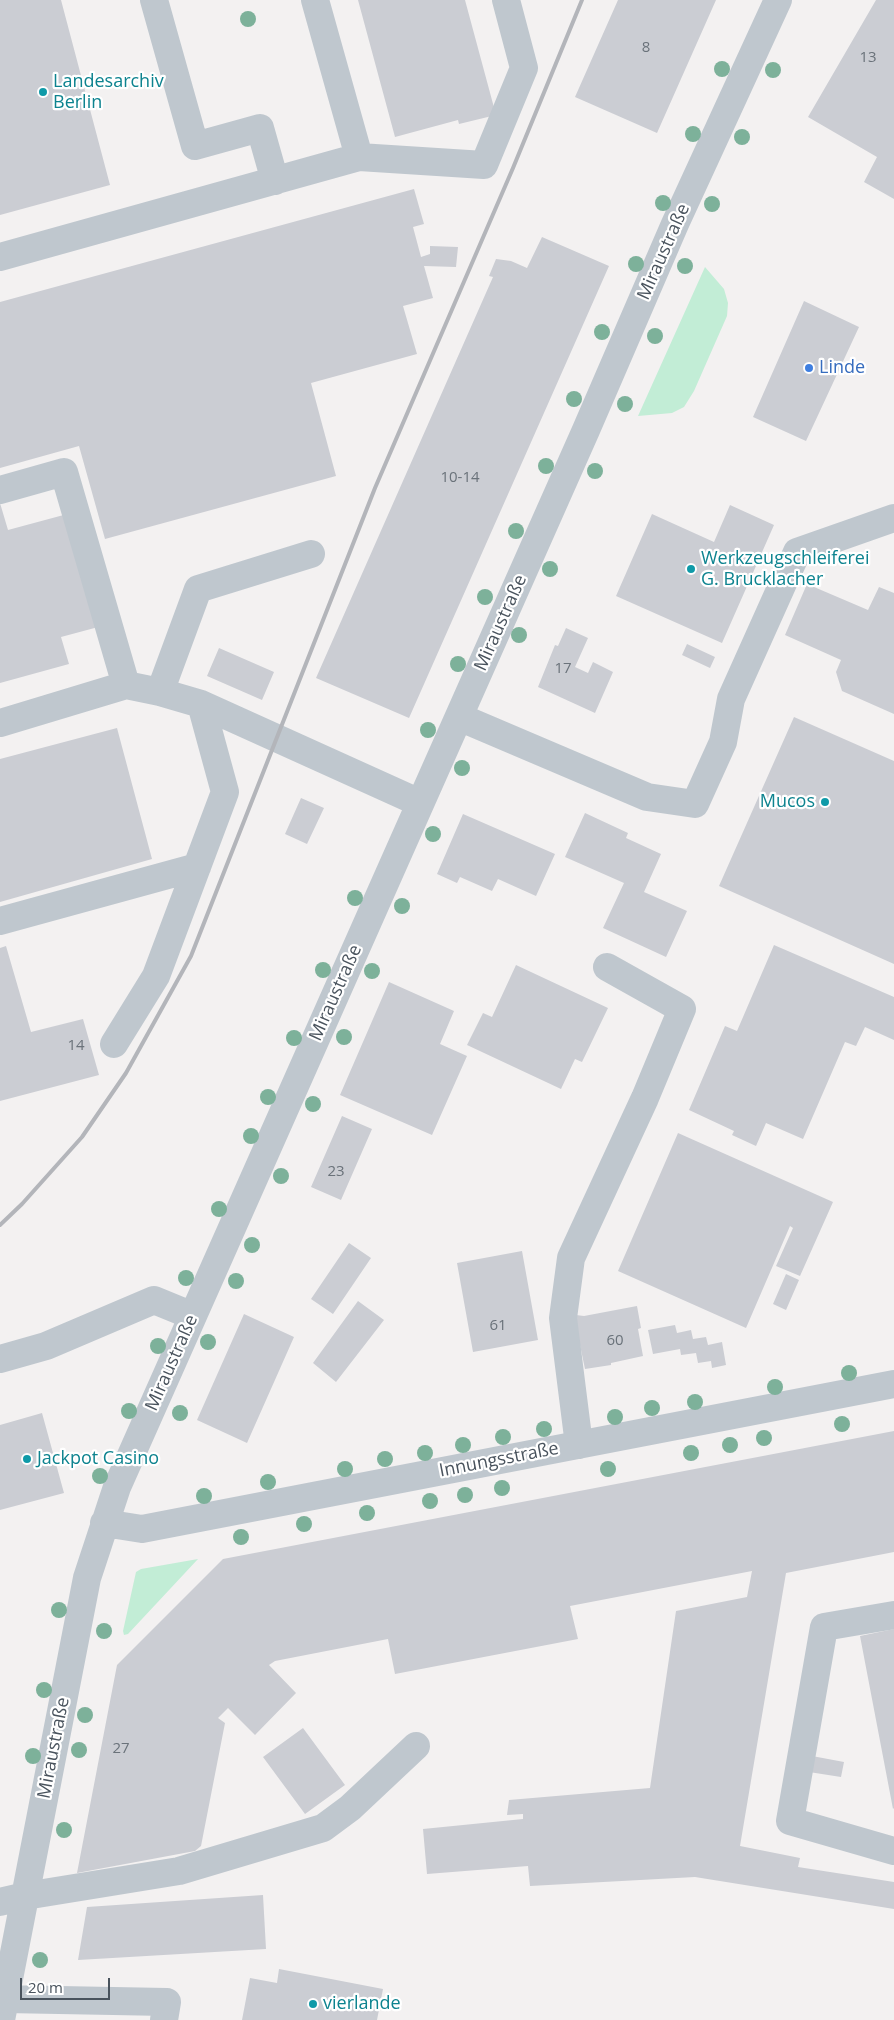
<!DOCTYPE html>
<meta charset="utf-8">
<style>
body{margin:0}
#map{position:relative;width:894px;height:2020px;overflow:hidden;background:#f3f1f1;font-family:"Open Sans",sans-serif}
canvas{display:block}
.scale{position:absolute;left:20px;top:1978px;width:90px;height:22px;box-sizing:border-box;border:2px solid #49535d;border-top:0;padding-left:6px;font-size:15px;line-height:18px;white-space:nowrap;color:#49535d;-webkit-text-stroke:4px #fff;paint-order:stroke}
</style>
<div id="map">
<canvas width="894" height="2020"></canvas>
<div class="scale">20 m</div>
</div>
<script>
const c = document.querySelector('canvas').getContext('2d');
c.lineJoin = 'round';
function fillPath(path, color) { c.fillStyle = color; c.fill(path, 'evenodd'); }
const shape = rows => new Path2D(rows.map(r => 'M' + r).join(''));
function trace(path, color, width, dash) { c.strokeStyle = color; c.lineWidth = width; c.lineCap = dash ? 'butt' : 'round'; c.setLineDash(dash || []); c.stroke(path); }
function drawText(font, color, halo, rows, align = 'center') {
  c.font = font + ' "Open Sans",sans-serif'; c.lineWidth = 4.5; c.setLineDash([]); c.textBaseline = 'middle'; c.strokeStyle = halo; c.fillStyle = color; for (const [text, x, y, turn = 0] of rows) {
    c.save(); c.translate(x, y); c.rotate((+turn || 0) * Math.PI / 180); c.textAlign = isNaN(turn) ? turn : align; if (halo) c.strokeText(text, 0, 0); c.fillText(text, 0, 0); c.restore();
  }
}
const green = shape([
 [705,267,724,289,728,303,727,316,694,391,684,407,672,413,638,416],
 [198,1559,128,1634,124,1635,123,1631,136,1572,141,1569]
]);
const building = shape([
 [0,0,61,0,110,185,0,215],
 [358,0,465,0,496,115,459,124,458,120,395,137],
 [618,0,716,0,657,133,575,97],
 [876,0,894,0,894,199,864,182,877,157,808,117],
 [414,189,424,224,413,227,421,257,430,254,430,246,458,247,456,267,424,266,433,298,403,306,417,354,311,383,336,476,105,539,79,446,0,468,0,302],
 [542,237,609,266,409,718,316,678,493,277,489,276,496,259,511,261,527,268],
 [804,301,859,327,806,441,753,417],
 [0,503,8,530,71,513,102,626,61,637,69,664,0,683],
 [730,505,774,525,722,643,616,596,652,514,714,542],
 [807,584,868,610,879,587,894,593,894,714,842,691,836,672,841,660,785,635],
 [566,628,588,638,575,667,588,673,593,662,613,672,595,713,538,687,555,645,558,646],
 [687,644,715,657,710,668,682,655],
 [219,648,274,672,262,700,207,676],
 [794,717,894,761,894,964,719,886],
 [117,728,152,859,0,902,0,759],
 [301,798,324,808,307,844,285,834],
 [585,813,628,833,626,838,661,854,644,892,687,911,666,957,603,928,624,883,565,857],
 [463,814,555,854,536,896,498,879,492,891,460,877,457,883,437,874],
 [774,945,894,997,894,1040,865,1027,856,1046,845,1042,803,1139,766,1123,756,1146,732,1135,734,1131,689,1110,725,1026,737,1031],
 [6,946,31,1032,83,1019,99,1075,0,1101,0,948],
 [516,965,608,1008,582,1062,575,1059,561,1089,467,1045,483,1013,492,1017],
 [389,982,454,1011,440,1044,467,1056,432,1135,340,1095],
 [342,1116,372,1129,341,1200,311,1187],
 [678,1133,833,1202,800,1276,776,1266,793,1228,790,1226,746,1328,618,1271],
 [349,1243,371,1258,333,1314,311,1299],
 [522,1251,538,1340,473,1352,457,1263],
 [786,1274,799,1280,786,1310,773,1304],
 [358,1301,384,1320,336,1382,313,1363],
 [637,1306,641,1328,638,1329,643,1356,611,1363,611,1365,585,1369,576,1326,576,1315,584,1316],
 [244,1314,294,1337,247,1443,197,1420],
 [675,1325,677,1333,691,1330,693,1339,706,1337,708,1345,722,1342,726,1365,712,1368,711,1361,698,1363,696,1353,681,1355,680,1349,653,1354,648,1330],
 [42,1413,64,1493,0,1510,0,1425],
 [894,1431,894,1552,786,1573,740,1846,800,1858,798,1867,894,1882,894,1909,695,1877,530,1886,528,1866,427,1874,423,1829,523,1819,523,1814,507,1815,509,1800,650,1788,676,1611,747,1597,752,1571,570,1606,578,1639,395,1674,388,1639,275,1661,269,1665,296,1693,255,1735,228,1708,218,1718,225,1723,201,1846,195,1851,77,1873,117,1665,223,1559],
 [894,1629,894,1808,893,1809,860,1636],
 [303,1728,345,1785,305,1814,263,1757],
 [812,1756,844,1762,841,1777,809,1772],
 [263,1895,266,1949,78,1960,87,1907],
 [279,1969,383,1989,377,2020,242,2020,250,1978,277,1983]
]);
const minor = shape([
 [154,0,195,146,260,128,275,181],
 [315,0,359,157],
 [0,257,359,157,484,165,524,68,506,0],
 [0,490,64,472,126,685],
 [160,692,198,589,311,554],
 [459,717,647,797,695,804,723,742,731,699,797,552,894,518],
 [0,723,126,685,160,692,201,704,420,803],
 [0,921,197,867],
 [114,1044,156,976,225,792,201,704],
 [0,1359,46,1346,154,1300,193,1316],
 [579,1445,563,1318,571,1258,645,1098,682,1009,607,967],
 [104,1523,142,1529,894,1384],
 [894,1615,824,1627,790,1821,894,1851],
 [0,1902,25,1896,179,1871,323,1828,350,1808,416,1746],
 [5,1999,167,2002,164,2020],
 [1,2020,87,1578,117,1487,586,430,675,224,778,0]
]);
const rail = shape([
 [0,1225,22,1204,82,1137,126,1073,191,956,375,488,513,168,582,0]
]);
const trees = [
 [248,19],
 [722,69],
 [773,70],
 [693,134],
 [742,137],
 [663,203],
 [712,204],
 [636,264],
 [685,266],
 [602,332],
 [655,336],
 [574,399],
 [625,404],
 [546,466],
 [595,471],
 [516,531],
 [550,569],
 [485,597],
 [519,635],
 [458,664],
 [428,730],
 [462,768],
 [433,834],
 [355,898],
 [402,906],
 [323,970],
 [372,971],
 [344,1037],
 [294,1038],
 [268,1097],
 [313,1104],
 [251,1136],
 [281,1176],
 [219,1209],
 [252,1245],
 [186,1278],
 [236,1281],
 [208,1342],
 [158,1346],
 [849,1373],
 [775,1387],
 [695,1402],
 [652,1408],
 [129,1411],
 [180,1413],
 [615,1417],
 [842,1424],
 [544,1429],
 [503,1437],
 [764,1438],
 [463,1445],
 [730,1445],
 [425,1453],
 [691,1453],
 [385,1459],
 [345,1469],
 [608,1469],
 [100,1476],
 [268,1482],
 [502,1488],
 [465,1495],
 [204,1496],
 [430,1501],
 [367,1513],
 [304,1524],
 [241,1537],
 [59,1610],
 [104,1631],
 [44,1690],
 [85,1715],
 [79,1750],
 [33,1756],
 [64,1830],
 [40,1960]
];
const markers = [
 [43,92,5,"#0f9aa8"],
 [809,368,5,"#3f7fe0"],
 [691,569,5,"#0f9aa8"],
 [825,802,5,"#0f9aa8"],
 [27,1459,5,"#0f9aa8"],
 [313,2004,5,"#0f9aa8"]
];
const numberNames = [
 ["8",646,48],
 ["13",868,58],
 ["10-14",460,478],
 ["17",563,669],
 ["14",76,1046],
 ["23",336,1172],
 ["61",498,1326],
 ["60",615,1341],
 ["27",121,1749]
];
const cultureNames = [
 ["Landesarchiv",53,82],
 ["Berlin",53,103],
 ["Werkzeugschleiferei",701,559],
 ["G. Brucklacher",701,580],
 ["Mucos",815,802,"right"],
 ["Jackpot Casino",37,1459],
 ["vierlande",323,2004]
];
const streetNames = [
 ["Miraustraße",664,252,-66],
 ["Miraustraße",501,623,-66],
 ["Miraustraße",336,993,-66],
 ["Miraustraße",172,1363,-66],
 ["Innungsstraße",499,1460,-11],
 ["Miraustraße",54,1748,-79]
];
const shopNames = [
 ["Linde",819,368]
];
fillPath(green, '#c2edd6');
fillPath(building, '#cbcdd3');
trace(minor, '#bfc7ce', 28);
trace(rail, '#b3b5ba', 4);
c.fillStyle = '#7db19a';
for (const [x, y] of trees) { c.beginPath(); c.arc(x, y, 8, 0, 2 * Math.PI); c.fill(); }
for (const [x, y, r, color] of markers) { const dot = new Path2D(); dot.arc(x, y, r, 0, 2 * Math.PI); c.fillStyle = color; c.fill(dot); trace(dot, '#fff', 2); }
drawText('15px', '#6a727a', null, numberNames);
drawText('18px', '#0d838f', '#fff', cultureNames, 'left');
drawText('18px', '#49535d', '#fff', streetNames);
drawText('18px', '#366cbe', '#fff', shopNames, 'left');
</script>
